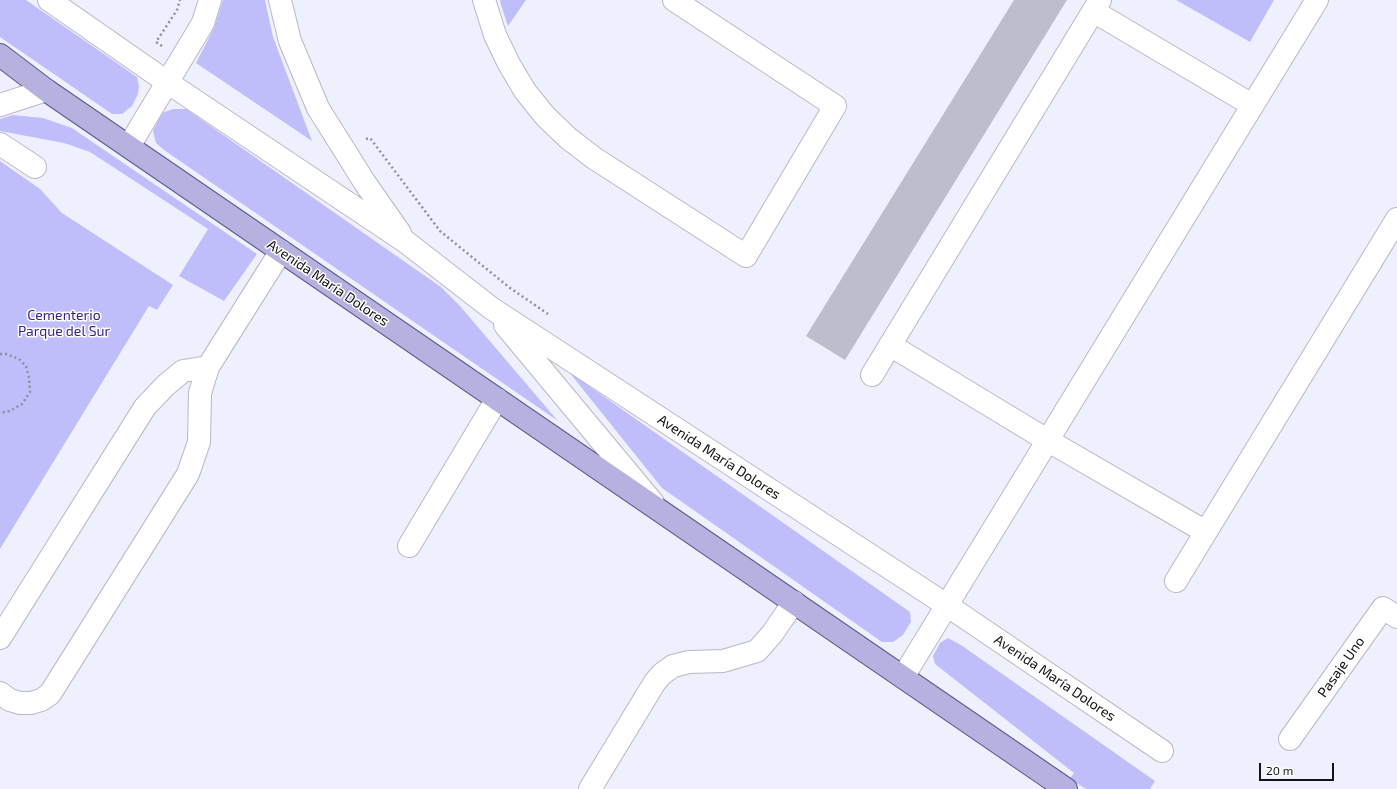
<!DOCTYPE html>
<meta charset="utf-8">
<style>
body{margin:0}
#map{position:relative;width:1397px;height:789px;overflow:hidden;background:#eff0fe;font-family:"Exo 2",sans-serif}
canvas{display:block}
.scale{position:absolute;left:1259px;top:763px;width:75px;height:18px;box-sizing:border-box;border:2px solid #111116;border-top:0;padding-left:5px;font-size:12px;line-height:14px;white-space:nowrap;color:#111116;-webkit-text-stroke:3px #fefefe;paint-order:stroke}
</style>
<div id="map">
<canvas width="1397" height="789"></canvas>
<div class="scale">20 m</div>
</div>
<script>
const c = document.querySelector('canvas').getContext('2d');
c.lineJoin = 'round';
function fillPath(path, color) { c.fillStyle = color; c.fill(path, 'evenodd'); }
const shape = rows => new Path2D(rows.map(r => 'M' + r).join(''));
function trace(path, color, width, dash) { c.strokeStyle = color; c.lineWidth = width; c.lineCap = dash ? 'butt' : 'round'; c.setLineDash(dash || []); c.stroke(path); }
function drawText(font, color, halo, rows, align = 'center') {
  c.font = font + ' "Exo 2",sans-serif'; c.lineWidth = 3; c.setLineDash([]); c.textBaseline = 'middle'; c.strokeStyle = halo; c.fillStyle = color; for (const [text, x, y, turn = 0] of rows) {
    c.save(); c.translate(x, y); c.rotate((+turn || 0) * Math.PI / 180); c.textAlign = isNaN(turn) ? turn : align; if (halo) c.strokeText(text, 0, 0); c.fillText(text, 0, 0); c.restore();
  }
}
const green = shape([
 [0,0,26,0,137,77,139,86,138,94,132,106,122,114,112,114,0,37],
 [223,0,265,0,273,37,312,141,196,63,214,28],
 [500,0,526,0,508,26,501,5],
 [1176,0,1274,0,1250,42],
 [173,109,186,109,441,287,460,306,558,421,164,150,156,143,153,131,162,113],
 [13,115,43,118,72,128,257,254,224,301,179,276,208,229,90,152,64,143,0,131,0,119],
 [0,161,40,189,62,213,173,285,157,310,149,306,0,549],
 [569,372,910,612,911,622,903,635,893,642,882,642,662,488],
 [948,638,961,645,1155,781,1150,789,1086,789,1070,779,1074,773,935,664,933,656,940,643]
]);
const building = shape([
 [1014,0,1067,0,845,360,806,336]
]);
const path = shape([
 [162,46,156,42,177,10,180,0],
 [366,139,370,138,440,231,510,288,548,314],
 [0,354,6,354,19,359,26,366,29,378,30,392,22,404,10,411,0,413]
]);
const minor = shape([
 [49,0,167,82,406,242,491,308,948,606,1162,751],
 [280,0,290,41,318,108,365,183,400,233],
 [484,0,495,35,509,64,525,91,545,116,568,138,594,158,746,256,835,106,674,0],
 [1093,11,1252,105],
 [0,105,46,90],
 [0,144,35,167],
 [129,146,203,23,210,0],
 [505,325,653,503],
 [890,345,1047,440,1206,532],
 [872,375,1100,0],
 [409,546,497,399],
 [1176,581,1397,219],
 [0,638,145,407,166,385,183,371,208,367],
 [903,677,1317,0],
 [0,693,10,700,20,703,31,703,41,700,50,694,188,474,199,442,200,393,208,367,281,251],
 [1290,739,1383,608,1397,617],
 [590,789,655,682,662,674,673,666,689,662,723,661,757,651,772,634,794,602]
]);
const major = shape([
 [0,55,46,90,1066,789]
]);
const streetNames = [
 ["Avenida María Dolores",328,283,34],
 ["Avenida María Dolores",719,457,33],
 ["Pasaje Uno",1341,667,-55],
 ["Avenida María Dolores",1055,678,34]
];
const parkNames = [
 ["Cementerio",64,315],
 ["Parque del Sur",64,331]
];
fillPath(green, '#bfbefb');
fillPath(building, '#bdbdcb');
trace(minor, '#b8b8c6', 24);
trace(major, '#5b588c', 24);
trace(path, '#8e8f99', 2.5, [2, 3]);
trace(minor, '#fff', 22);
trace(major, '#b5b2e0', 22);
drawText('14px', '#111116', '#fefefe', streetNames);
drawText('14px', '#392388', '#fefefe', parkNames);
</script>
